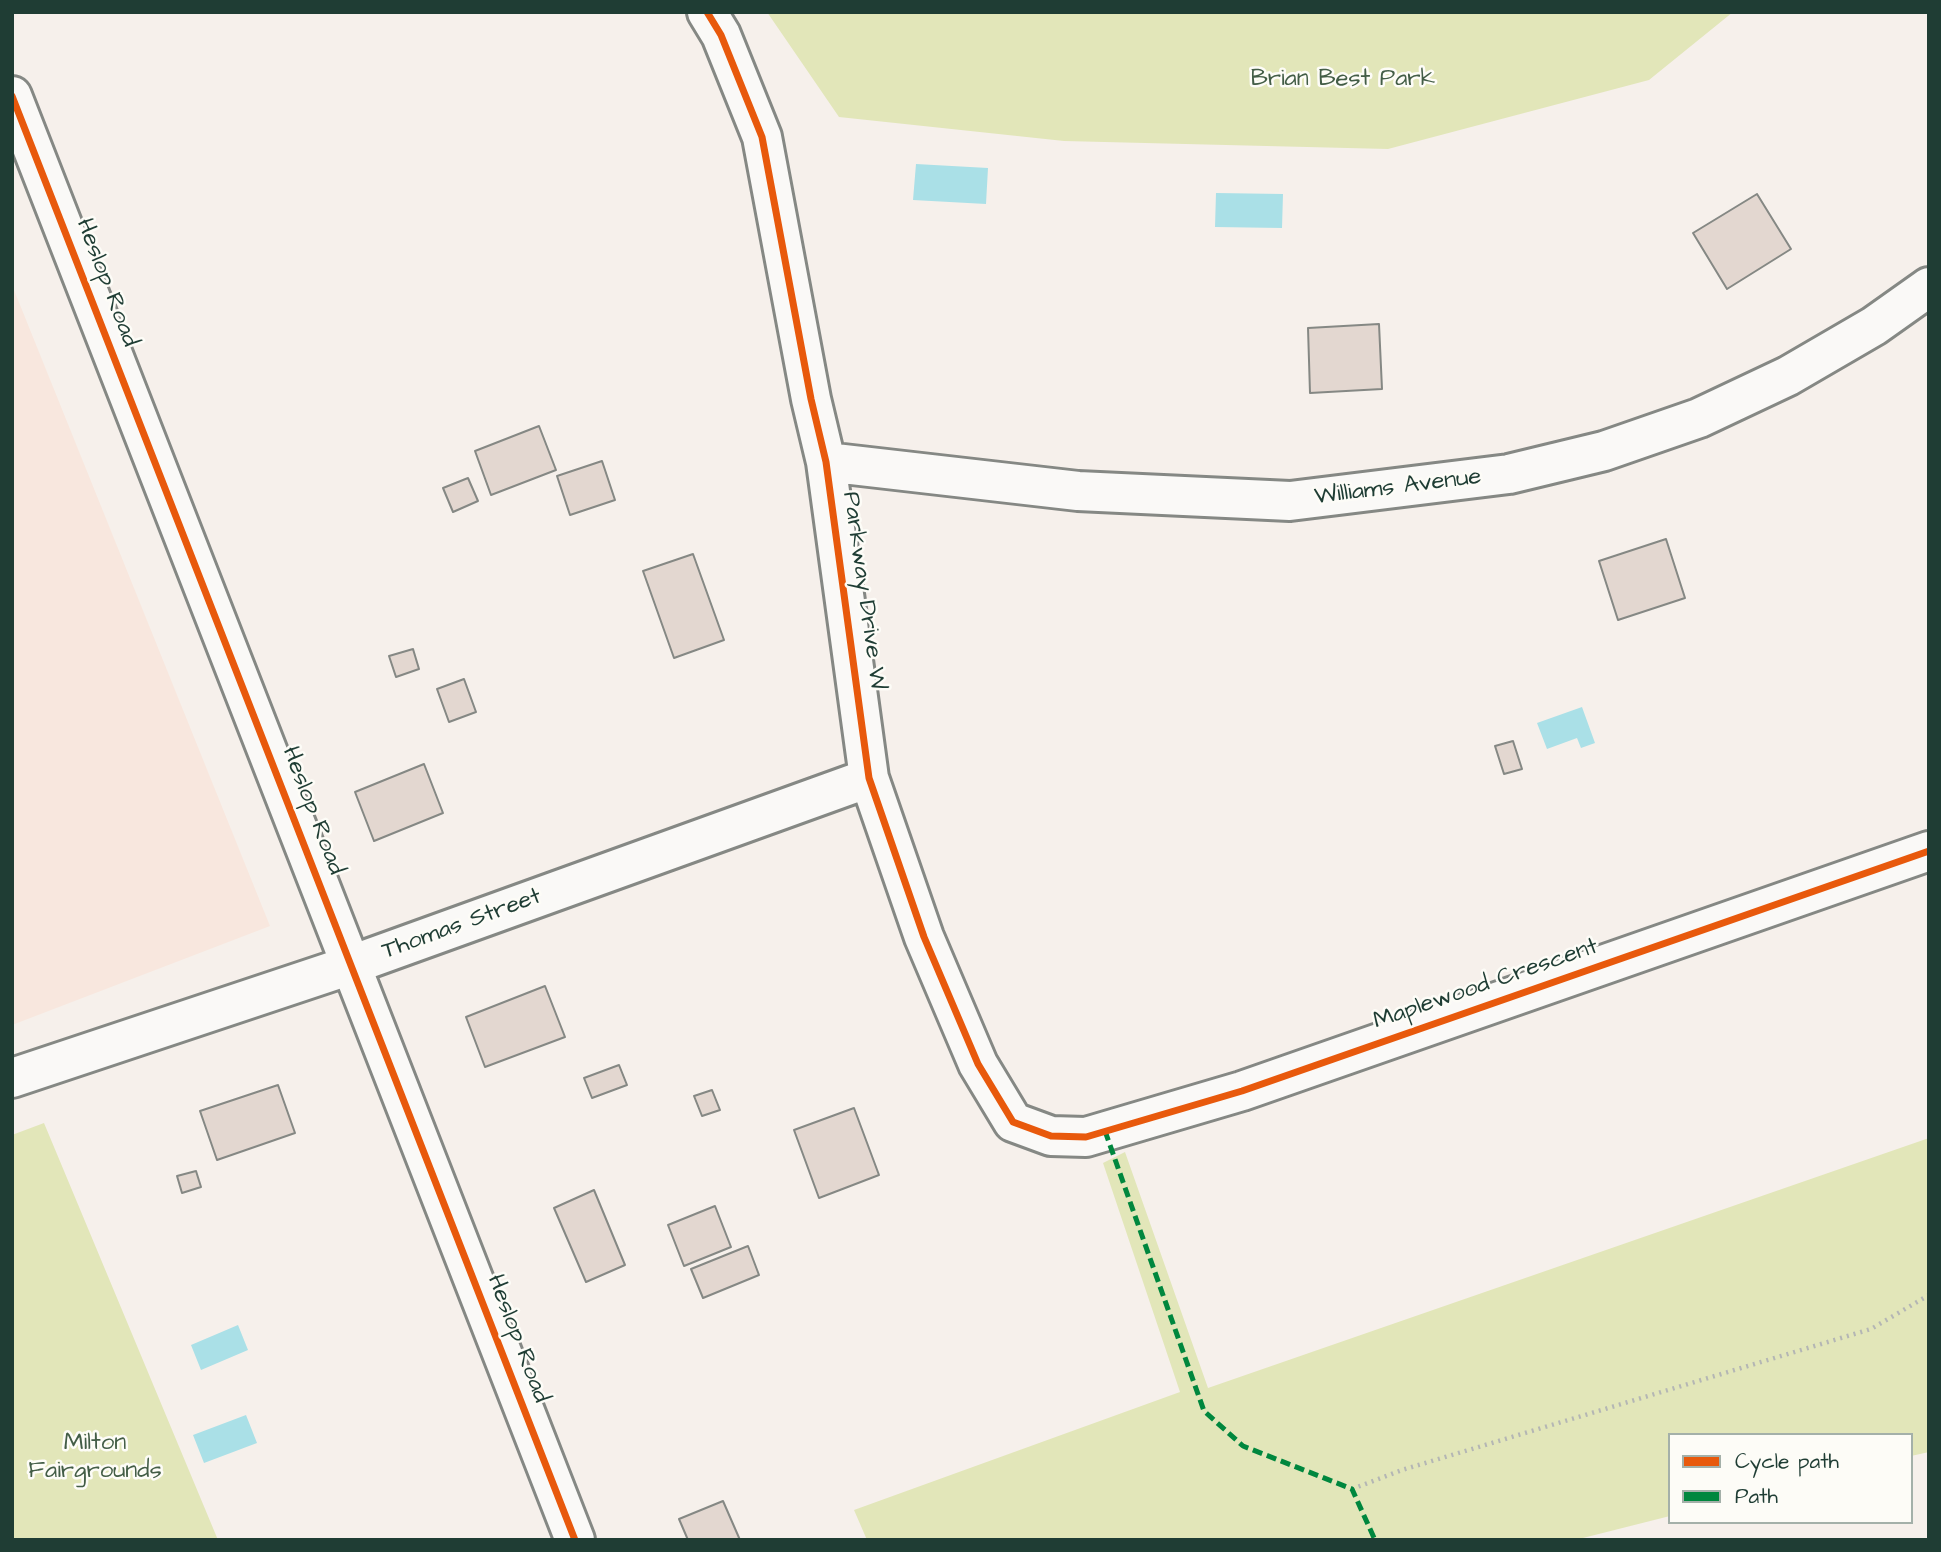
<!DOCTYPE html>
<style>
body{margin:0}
#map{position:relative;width:1941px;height:1552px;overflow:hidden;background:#f6f0eb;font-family:"Architects Daughter",sans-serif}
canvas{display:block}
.frame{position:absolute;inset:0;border:14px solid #1f3d34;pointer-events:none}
.legend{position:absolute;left:1668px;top:1433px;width:245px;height:91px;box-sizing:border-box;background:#fdfcf7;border:2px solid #a4b0a9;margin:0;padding:9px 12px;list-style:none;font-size:21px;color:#1f3d34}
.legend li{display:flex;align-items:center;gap:14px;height:35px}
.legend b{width:35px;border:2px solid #a4b0a9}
</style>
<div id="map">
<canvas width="1941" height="1552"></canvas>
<div class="frame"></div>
<ul class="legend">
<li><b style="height:9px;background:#e8590c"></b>Cycle path</li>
<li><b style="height:9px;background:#00873e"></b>Path</li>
</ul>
</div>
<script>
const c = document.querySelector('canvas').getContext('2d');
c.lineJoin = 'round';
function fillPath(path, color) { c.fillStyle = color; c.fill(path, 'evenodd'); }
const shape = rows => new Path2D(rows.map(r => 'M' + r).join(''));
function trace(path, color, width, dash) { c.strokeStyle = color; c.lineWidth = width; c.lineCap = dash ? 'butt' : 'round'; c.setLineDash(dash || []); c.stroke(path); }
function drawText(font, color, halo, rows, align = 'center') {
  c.font = font + ' "Architects Daughter",sans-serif'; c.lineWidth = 5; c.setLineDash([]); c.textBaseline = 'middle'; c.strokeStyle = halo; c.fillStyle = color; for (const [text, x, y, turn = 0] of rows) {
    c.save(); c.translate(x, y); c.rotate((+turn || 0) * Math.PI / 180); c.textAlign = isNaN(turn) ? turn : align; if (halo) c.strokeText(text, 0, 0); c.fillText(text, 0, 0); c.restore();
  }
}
const built = shape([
 [12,285,270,926,12,1025]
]);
const green = shape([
 [767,12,1733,12,1649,80,1388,149,1064,141,839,117],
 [44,1123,218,1540,12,1540,12,1135],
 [1929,1138,1929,1452,1911,1456,1911,1435,1670,1435,1670,1516,1575,1540,867,1540,854,1510,1180,1392,1103,1163,1125,1152,1208,1388]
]);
const water = shape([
 [916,164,988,168,986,204,913,200],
 [1216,193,1283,194,1282,228,1215,227],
 [1582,707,1595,743,1581,748,1577,738,1547,749,1537,723],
 [238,1325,248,1350,201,1370,191,1345],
 [246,1415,257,1443,204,1463,193,1435]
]);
const building = shape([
 [1757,194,1791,249,1727,289,1693,233,1757,194],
 [1379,324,1382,389,1310,393,1308,328,1379,324],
 [539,426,556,470,491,495,475,451,539,426],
 [602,461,615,500,570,515,557,476,602,461],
 [468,478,478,501,453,512,443,488,468,478],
 [1666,539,1685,598,1618,620,1599,561,1666,539],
 [693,554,724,640,674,658,643,571,693,554],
 [413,649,419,669,396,677,389,656,413,649],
 [464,679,476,712,449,722,437,689,464,679],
 [1513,741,1522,769,1504,774,1495,746,1513,741],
 [424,764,443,813,374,841,355,792,424,764],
 [545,986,565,1037,485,1067,466,1017,545,986],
 [619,1065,627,1085,592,1098,584,1078,619,1065],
 [278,1085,295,1133,217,1160,200,1111,278,1085],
 [712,1090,720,1110,702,1116,694,1096,712,1090],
 [854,1108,879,1175,819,1198,794,1130,854,1108],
 [196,1171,201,1187,182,1193,177,1176,196,1171],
 [594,1190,625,1265,586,1282,554,1208,594,1190],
 [715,1206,731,1247,684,1266,668,1225,715,1206],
 [748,1246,759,1275,703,1298,691,1269,748,1246],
 [723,1501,740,1540,688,1540,679,1519,723,1501]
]);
const path = shape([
 [1352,1489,1402,1470,1871,1329,1929,1295]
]);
const minor = shape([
 [707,12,721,35,762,137,811,399,826,462,869,778,924,937,978,1064,1013,1122,1051,1136,1086,1137,1242,1091,1929,851],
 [826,462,1078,491,1290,501,1509,474,1604,451,1699,418,1788,376,1874,326,1929,287],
 [12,1078,351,965,869,778]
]);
const tertiary = shape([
 [12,96,575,1540]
]);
const quiet = shape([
 [1105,1131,1204,1411,1243,1446,1352,1489,1375,1540]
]);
const cycleway = shape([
 [707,12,721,35,762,137,811,399,826,462,869,778,924,937,978,1064,1013,1122,1051,1136,1086,1137,1242,1091,1929,851],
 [12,96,575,1540]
]);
const parkNames = [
 ["Brian Best Park",1343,80],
 ["Milton",95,1444],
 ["Fairgrounds",95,1472]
];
const streetNames = [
 ["Heslop Road",106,283,69],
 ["Williams Avenue",1398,488,-7],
 ["Parkway Drive W",863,591,82],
 ["Heslop Road",312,811,69],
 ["Thomas Street",462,925,-20],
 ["Maplewood Crescent",1486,985,-19],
 ["Heslop Road",517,1339,69]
];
fillPath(built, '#f8e7de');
fillPath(green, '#e2e6b9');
fillPath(water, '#aae0e7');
fillPath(building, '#e3d7d0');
trace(building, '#858884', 2);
trace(minor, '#858884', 44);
trace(tertiary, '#858884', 44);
trace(path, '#b4b6b4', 4.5, [2, 5]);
trace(minor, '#faf9f7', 38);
trace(tertiary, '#faf9f7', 38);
trace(quiet, '#00873e', 5, [10, 5]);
trace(cycleway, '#e8590c', 7);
drawText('24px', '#435d46', '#fdfcf7', parkNames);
drawText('24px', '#1f3d34', '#fdfcf7', streetNames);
</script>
